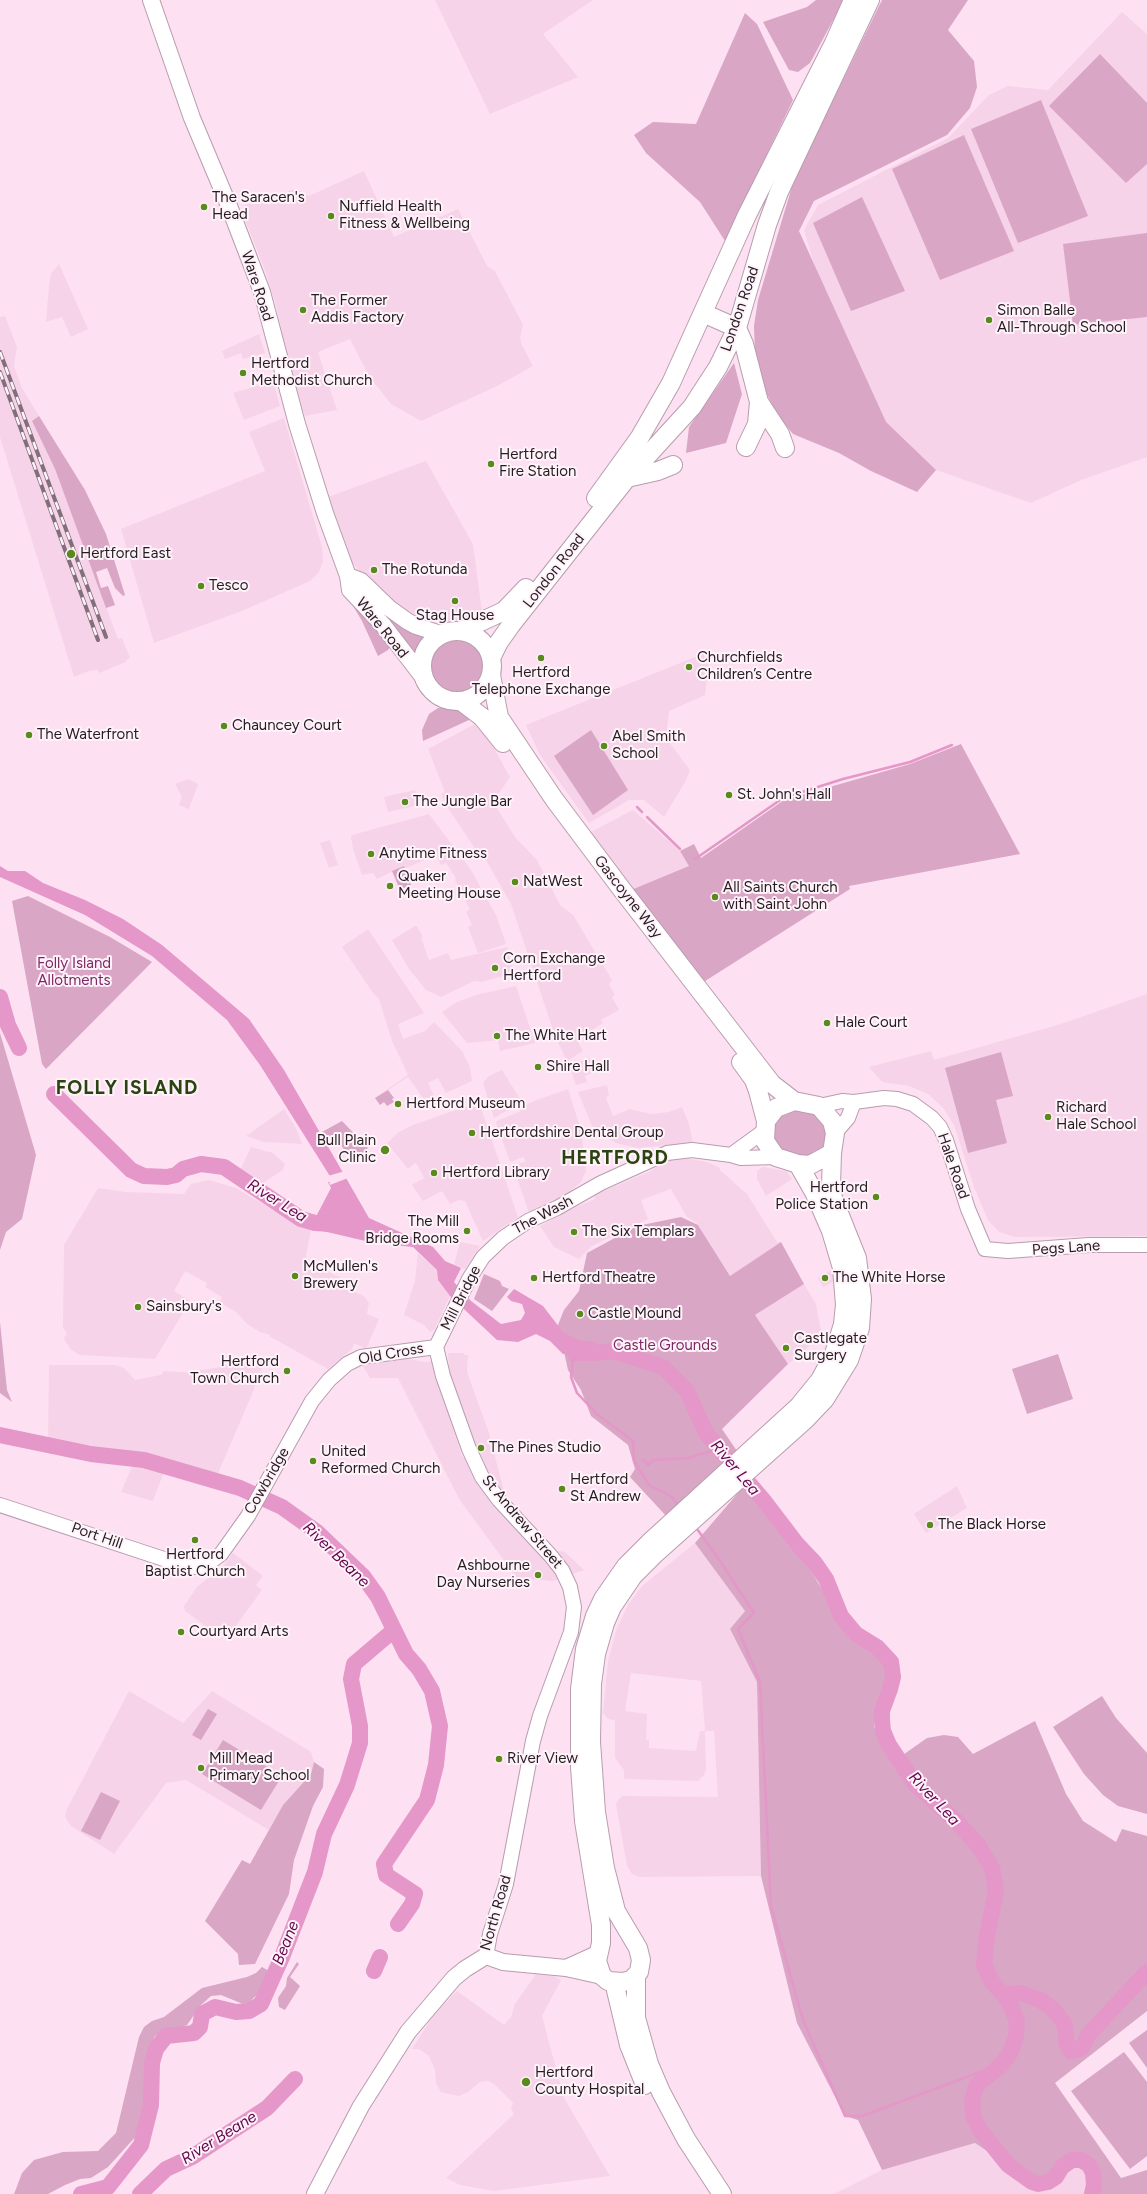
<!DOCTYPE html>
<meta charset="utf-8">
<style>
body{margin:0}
canvas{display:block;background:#fde0f1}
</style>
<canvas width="1147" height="2194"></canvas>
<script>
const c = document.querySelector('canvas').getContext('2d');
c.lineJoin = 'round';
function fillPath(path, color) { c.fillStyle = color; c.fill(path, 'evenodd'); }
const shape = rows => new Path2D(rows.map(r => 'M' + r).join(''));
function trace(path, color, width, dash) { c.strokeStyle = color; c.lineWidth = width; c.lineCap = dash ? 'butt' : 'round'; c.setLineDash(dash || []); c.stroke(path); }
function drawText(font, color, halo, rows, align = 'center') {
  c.font = font + ' Figtree,sans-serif'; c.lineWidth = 4; c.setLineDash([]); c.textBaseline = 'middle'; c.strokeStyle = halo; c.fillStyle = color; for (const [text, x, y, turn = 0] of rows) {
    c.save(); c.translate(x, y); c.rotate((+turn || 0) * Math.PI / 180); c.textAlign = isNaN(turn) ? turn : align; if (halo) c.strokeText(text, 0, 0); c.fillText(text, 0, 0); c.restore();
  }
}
const built = shape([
 [435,0,593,0,543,34,578,77,490,114],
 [1122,12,1147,34,1147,457,1081,480,1031,503,936,470,858,410,804,230,818,205,948,138,989,95,1008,86,1048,90],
 [364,171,394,237,458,209,487,266,495,271,523,325,520,338,522,345,533,366,495,387,421,421,391,404,369,376,350,339,318,352,337,410,305,416,288,364,276,305,266,273,243,214,243,209,245,205,295,189,309,196],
 [59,264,88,329,71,337,62,317,46,322,49,285,51,274],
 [5,316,17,347,14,366,22,388,39,416,32,421,55,469,118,639,122,638,130,658,126,660,126,662,99,673,97,669,93,671,92,670,74,677,0,437,0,317],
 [259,334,265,353,243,359,241,353,225,359,222,351],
 [273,381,280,406,244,420,233,393],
 [284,418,322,547,323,561,319,572,310,581,242,611,154,643,121,529,265,471,249,432],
 [426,461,473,544,482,612,452,624,427,621,401,611,373,586,350,560,328,497],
 [710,651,705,695,669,711,666,738,690,770,685,782,664,817,644,800,629,800,589,823,540,755,526,725],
 [475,724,489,739,510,777,497,796,495,805,515,837,537,860,560,905,573,915,612,980,609,984,615,995,612,997,619,1010,601,1020,603,1023,583,1036,584,1038,578,1042,583,1051,567,1061,555,1036,511,904,483,855,479,849,476,850,446,805,441,794,445,792,428,749],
 [188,779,198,784,189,809,179,805,182,797,175,784],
 [415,790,419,805,388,812,384,797],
 [633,810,680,851,690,866,631,890,587,834],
 [429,814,471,870,496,915,506,944,478,953,468,927,472,925,466,912,470,909,455,880,456,878,446,863,441,865,436,855,406,868,404,866,377,879,373,873,362,875,353,849,351,837,352,835],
 [330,840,338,865,329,868,320,843],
 [415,926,417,926,423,937,421,938,429,960,448,953,451,960,507,947,514,973,481,982,474,981,441,997,426,990,409,969,392,940],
 [368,929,424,1013,398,1024,403,1039,425,1031,434,1022,462,1051,470,1067,472,1081,446,1093,438,1078,428,1083,435,1098,426,1102,408,1077,368,1103,408,1075,392,1041,379,999,373,993,342,947],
 [516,986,535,1043,500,1051,498,1040,467,1043,442,1012,457,1002,476,995],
 [1147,994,1147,1236,1015,1237,999,1232,988,1220,974,1187,954,1125,944,1109,928,1094,909,1086,882,1082,869,1067,931,1051,934,1060,1061,1024],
 [589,1057,596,1071,585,1076,587,1082,576,1085,570,1068],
 [502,1070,522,1102,494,1118,483,1083,489,1076],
 [607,1085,609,1095,606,1098,613,1116,630,1109,651,1114,669,1112,682,1107,689,1124,693,1143,637,1148,616,1143,602,1134,592,1126,578,1092],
 [568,1089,581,1130,586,1171,581,1182,562,1199,529,1213,513,1166,526,1161,523,1157,510,1162,496,1123,497,1121,519,1112,522,1107,534,1101],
 [479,1102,518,1217,483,1241,465,1201,459,1200,450,1204,442,1191,423,1201,412,1185,424,1178,417,1164,415,1163,408,1169,387,1143,399,1132,413,1125],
 [284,1109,296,1128,302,1144,264,1142,246,1136],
 [251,1147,273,1153,285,1164,283,1170,258,1186,238,1175],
 [679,1157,707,1162,720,1168,720,1170,747,1194,777,1242,781,1242,730,1276,698,1224,686,1216,671,1189,641,1200,648,1219,592,1246,579,1259,554,1247,540,1226,567,1211,595,1199,594,1195,649,1172,664,1162],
 [763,1167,786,1171,792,1179,766,1196,757,1179,757,1171],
 [209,1180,236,1188,303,1228,311,1230,305,1261,343,1279,344,1287,364,1296,369,1303,367,1314,379,1319,366,1349,354,1343,352,1349,328,1369,269,1336,270,1335,260,1332,247,1324,236,1312,219,1302,222,1297,205,1287,207,1283,185,1271,174,1291,190,1301,155,1359,80,1355,71,1350,64,1339,67,1333,63,1328,63,1319,64,1245,98,1188,125,1192,184,1194,191,1184],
 [460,1242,480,1246,465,1269,454,1265],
 [418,1253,437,1270,438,1280,450,1296,434,1330,430,1332,424,1325,404,1315,415,1281],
 [835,1268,838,1279,823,1287,818,1278],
 [804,1284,816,1304,821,1331,802,1354,788,1364,755,1315],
 [448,1353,464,1353,464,1355,468,1355,467,1370,469,1378,488,1430,506,1499,552,1550,565,1552,584,1570,553,1581,517,1578,459,1499,398,1378,370,1378,359,1360,392,1356,425,1362,432,1361,462,1457,476,1453,455,1395,449,1369],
 [266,1356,252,1394,217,1476,133,1451,48,1440,49,1365,115,1365,124,1368,135,1380,161,1375,164,1371,194,1373,193,1381,195,1383,196,1371,258,1361],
 [135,1460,165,1469,153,1501,121,1492],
 [957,1486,967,1508,926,1533,914,1514],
 [695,1543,745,1611,730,1629,757,1682,761,1876,639,1877,632,1874,627,1866,617,1810,616,1803,622,1796,718,1797,714,1731,705,1731,706,1770,704,1775,698,1781,624,1779,624,1770,615,1758,615,1721,607,1718,603,1713,608,1661,617,1628,628,1605,642,1586],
 [631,1673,701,1681,705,1731,700,1731,696,1751,649,1748,649,1740,646,1740,647,1714,625,1711],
 [233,1553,263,1576,256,1585,262,1590,232,1631,216,1634,185,1611,184,1606,197,1587,225,1564],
 [129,1691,183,1723,212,1691,311,1752,314,1762,311,1774,283,1805,269,1830,186,1780,166,1783,114,1854,71,1826,65,1817,67,1809],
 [536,1974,554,1976,561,1980,542,2016,564,2098,610,2176,494,2191,460,2185,446,2178,514,2114,511,2109,513,2103,494,2084,488,2081,480,2082,468,2092,459,2096,441,2092,436,2083,435,2070,429,2056,419,2049,412,2049,434,2014,457,1991,504,2025,511,2017,515,2004],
 [975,2143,1031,2185,1040,2187,1054,2183,1063,2170,1072,2167,1078,2166,1086,2168,1091,2183,1090,2194,834,2194,882,2170]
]);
const green = shape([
 [816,0,844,0,810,63,798,72,789,70,763,22,807,7],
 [882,0,968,0,948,30,974,61,977,87,970,108,947,135,814,201,799,231,886,422,936,470,917,492,871,471,839,453,793,434,777,415,764,388,755,355,754,326,758,300,794,180],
 [745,13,757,24,793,100,725,241,700,202,646,153,634,135,653,122,696,124],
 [1100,54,1147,103,1147,164,1126,183,1049,106],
 [1041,100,1088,216,1018,243,971,129],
 [964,135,1014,251,940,280,892,169],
 [862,197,905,291,851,311,813,223],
 [1147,233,1147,317,1073,325,1063,244],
 [734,363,742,394,726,443,686,453,689,427],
 [39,416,85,490,106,534,125,595,123,596,115,588,107,568,96,572,101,588,108,586,115,605,106,608,55,469,32,421],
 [368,595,429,635,419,650,417,660],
 [355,602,391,646,388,650,378,656,362,621,352,604],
 '429 666a28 28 0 1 1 56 0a28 28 0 1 1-56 0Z',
 [450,707,469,715,469,720,423,741,422,730,429,714,438,708],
 [591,730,628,790,593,815,554,756],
 [961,744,1020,854,849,886,850,889,702,983,631,890,689,866,680,851,694,844,701,858,784,800,910,764],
 [404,866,411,885,400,890,392,871],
 [28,896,110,937,152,962,46,1069,42,1064,12,901],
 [0,1033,36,1155,22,1219,6,1232,0,1250],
 [1001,1052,1013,1096,996,1100,1007,1143,968,1153,945,1068],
 [388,1090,394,1098,392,1099,394,1102,387,1106,384,1102,380,1105,375,1098],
 [810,1109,827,1124,826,1146,812,1157,786,1153,775,1142,773,1127,784,1111],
 [342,1121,368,1148,354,1162,336,1139,327,1145,320,1133],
 [681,1217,698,1225,730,1276,781,1242,804,1284,755,1315,788,1364,722,1429,737,1451,668,1518,630,1477,635,1469,628,1445,591,1416,581,1390,568,1370,558,1325,564,1310,579,1291,587,1253,637,1226],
 [484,1274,500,1281,502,1286,509,1289,492,1311,474,1299],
 [0,1322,7,1390,12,1402,0,1393],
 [1058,1354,1073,1399,1027,1414,1012,1369],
 [744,1486,791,1549,807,1564,826,1596,836,1622,859,1644,873,1651,885,1664,887,1682,878,1707,874,1725,876,1734,887,1753,900,1757,927,1738,944,1735,958,1737,973,1754,1035,1721,1066,1794,1083,1821,1116,1842,1122,1829,1147,1836,1147,2011,1055,2083,1121,2178,1147,2170,1147,2194,1091,2194,1090,2175,1078,2166,1063,2170,1048,2182,1032,2182,975,2143,882,2170,858,2120,845,2116,797,2023,761,1876,757,1682,730,1629,745,1611,695,1543],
 [1102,1696,1116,1718,1147,1753,1147,1814,1118,1806,1103,1795,1084,1774,1053,1727],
 [208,1709,217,1714,201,1740,192,1735],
 [223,1740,282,1776,261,1810,202,1774],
 [314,1762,324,1769,323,1787,313,1806,294,1860,289,1894,255,1964,239,1965,238,1954,205,1921,242,1860,250,1864,283,1805,311,1774],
 [101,1792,120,1801,100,1840,81,1831],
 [297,1962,299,1964,290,1977,300,1986,285,2010,279,2007,278,1998,286,1986,287,1978],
 [262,1967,269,1971,257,1995,248,2003,243,2004,221,1995,211,1996,201,2005,187,2025,155,2036,148,2050,147,2097,143,2120,138,2134,108,2167,91,2178,80,2179,65,2185,48,2194,14,2194,22,2173,34,2160,63,2152,98,2151,116,2133,139,2037,144,2027,152,2021,164,2017,202,1988,247,1977,256,1973],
 [1147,2030,1147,2068,1129,2043],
 [1124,2052,1147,2082,1147,2156,1130,2169,1071,2091]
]);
const water = shape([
 [0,866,8,871,25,871,43,883,85,900,123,919,162,945,249,1019,284,1070,369,1218,433,1247,445,1261,461,1268,454,1282,471,1301,501,1324,521,1320,525,1313,522,1304,511,1301,507,1297,514,1289,543,1306,563,1332,578,1340,596,1342,592,1361,570,1361,567,1354,563,1354,550,1341,536,1334,518,1342,497,1340,450,1296,438,1280,437,1270,413,1247,374,1243,310,1228,331,1188,328,1182,333,1181,260,1065,227,1020,152,956,85,915,0,877]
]);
const pier = shape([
 [345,1171,348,1178,330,1185,328,1176]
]);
const stream = shape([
 [637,807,642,812],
 [647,817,680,849],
 [695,859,783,798,843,779,910,762,952,745],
 [573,1359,571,1377,577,1393,597,1414,633,1441,634,1461,649,1485,671,1496,679,1506],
 [643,1460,648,1465,653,1460,689,1458,707,1452,721,1451],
 [697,1529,716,1555,754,1613,738,1629,760,1682,771,1906,803,2020,845,2116,862,2116,1002,2064]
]);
const river = shape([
 [0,997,8,1025,19,1048],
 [54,1094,131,1170,144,1176,167,1177,176,1175,183,1169,201,1164,224,1167,301,1219,315,1223,332,1224],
 [574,1348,596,1353,613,1351,663,1367,687,1391,706,1433,765,1502,797,1544,815,1563,826,1579,841,1616,856,1634,877,1647,891,1662,893,1677,890,1689,882,1711,882,1720,883,1731,889,1745,915,1784,958,1823,978,1845,992,1868,996,1890,986,1942,984,1965,992,1982,1003,1994,1011,2006,1017,2021,1016,2037,1010,2053,1002,2064,976,2086,972,2101,973,2116,980,2130,1008,2165,1032,2182,1038,2184,1048,2182,1056,2177,1062,2167,1072,2160,1081,2160,1089,2165,1093,2173,1094,2185,1092,2194],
 [0,1435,91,1454,144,1460,240,1488,282,1507,317,1532,363,1576,378,1597,406,1654,419,1669,432,1691,440,1726,436,1765,427,1800,384,1864,386,1875,415,1894,412,1904,398,1924],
 [374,1971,380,1957],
 [1003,1994,1020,1993,1040,2000,1054,2010,1065,2025,1066,2042,1071,2051,1082,2048,1088,2035,1147,1972],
 [108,2187,141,2145,151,2105,152,2063,156,2049,166,2036,194,2033,200,2027,202,2014,215,2007,236,2012,249,2011,261,2004,282,1957,315,1872,324,1834,347,1785,360,1743,360,1726,351,1679,354,1664,394,1630],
 [81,2194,108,2187],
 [140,2194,166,2169,192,2157,267,2108,295,2079]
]);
const secondary = shape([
 [819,1106,842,1101,854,1102,884,1098,897,1099,913,1104,932,1118,940,1127,946,1140,968,1209,985,1249,1008,1251,1089,1245,1147,1245],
 [835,1133,848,1118,854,1102],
 [731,1155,764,1131],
 [436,1347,443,1376,469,1449,482,1477,499,1500,550,1555,562,1570,570,1587,574,1607,571,1632,540,1716,533,1741,506,1884,490,1934,486,1956],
 [436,1347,469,1279,483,1257,503,1238,528,1221,557,1208,601,1183,667,1153,692,1150,731,1155,741,1158,776,1157],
 [0,1505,185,1566,197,1567,206,1565,221,1554,248,1516,312,1401,329,1380,347,1364,361,1357,436,1347]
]);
const primary = shape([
 [151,0,192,118,229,206,262,292,297,424,325,513,348,576,350,590,383,625,423,677],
 [348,576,361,581,389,608,407,621,416,626,441,634],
 [566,1968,597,1954],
 [315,2194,361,2106,408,2032,454,1978,465,1969,486,1956,503,1962,566,1968,602,1976]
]);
const highway = shape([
 [703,313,737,328,744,344,759,402,757,424,746,447],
 [759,402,780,434,785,448],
 [627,478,658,471,673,465],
 [596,498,640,437,671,383,747,215,834,43,853,0],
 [461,631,504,611,526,588],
 '422 666a35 35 0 1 1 70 0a35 35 0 1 1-70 0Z',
 [491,658,499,642,511,625,627,478,692,407,718,367,737,328,767,225,779,192,870,0],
 [491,675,499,717,554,799,623,891,772,1084,794,1101],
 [461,701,482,717,503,743],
 [741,1062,754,1080,758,1091,766,1121],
 [798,1164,814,1192,831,1231,842,1268,845,1305,843,1324,834,1354,820,1380,798,1407,649,1543,626,1566,603,1599,595,1616,585,1649,580,1689,580,1767,584,1821,601,1925,601,1943,597,1961,602,1976,608,1981,623,1982,631,1980,639,1972,641,1960,638,1948,616,1911,605,1868,596,1812,591,1742,592,1684,596,1654,605,1623,612,1607,633,1576,656,1553,805,1420,825,1399,849,1360,860,1328,862,1299,857,1258,833,1198,831,1186,832,1153,835,1133,832,1121,819,1106,794,1101,776,1108,766,1121,765,1141,776,1157,798,1164,810,1165,832,1153],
 [636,1976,636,2018,649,2064,661,2092,686,2139,722,2194],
 [614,1982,629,2045,645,2085]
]);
const rail = shape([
 [0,352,106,637],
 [0,372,98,640]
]);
const markers = [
 [204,207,4,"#5a8a1e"],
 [331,216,4,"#5a8a1e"],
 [303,310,4,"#5a8a1e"],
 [989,320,4,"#5a8a1e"],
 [243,373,4,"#5a8a1e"],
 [491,464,4,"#5a8a1e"],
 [71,554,5,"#5a8a1e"],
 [374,570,4,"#5a8a1e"],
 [201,586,4,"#5a8a1e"],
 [455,601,4,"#5a8a1e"],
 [541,658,4,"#5a8a1e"],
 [689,667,4,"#5a8a1e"],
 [224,726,4,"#5a8a1e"],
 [29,735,4,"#5a8a1e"],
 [604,746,4,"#5a8a1e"],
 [729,795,4,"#5a8a1e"],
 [405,802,4,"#5a8a1e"],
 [371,854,4,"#5a8a1e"],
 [515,882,4,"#5a8a1e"],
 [390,886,4,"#5a8a1e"],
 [715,897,4,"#5a8a1e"],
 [495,968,4,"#5a8a1e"],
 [827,1023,4,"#5a8a1e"],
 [497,1036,4,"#5a8a1e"],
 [538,1067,4,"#5a8a1e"],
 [398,1104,4,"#5a8a1e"],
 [1048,1117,4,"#5a8a1e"],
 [472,1133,4,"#5a8a1e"],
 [385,1150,5,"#5a8a1e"],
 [434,1173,4,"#5a8a1e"],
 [876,1197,4,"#5a8a1e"],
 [467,1231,4,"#5a8a1e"],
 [574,1232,4,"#5a8a1e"],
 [295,1276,4,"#5a8a1e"],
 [534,1278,4,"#5a8a1e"],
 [825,1278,4,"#5a8a1e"],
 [138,1307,4,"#5a8a1e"],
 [580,1314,4,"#5a8a1e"],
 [786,1348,4,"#5a8a1e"],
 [287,1371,4,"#5a8a1e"],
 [481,1448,4,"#5a8a1e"],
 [313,1461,4,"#5a8a1e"],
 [562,1489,4,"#5a8a1e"],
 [930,1525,4,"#5a8a1e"],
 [195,1540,4,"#5a8a1e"],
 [538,1575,4,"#5a8a1e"],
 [181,1632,4,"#5a8a1e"],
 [499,1759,4,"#5a8a1e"],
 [201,1768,4,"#5a8a1e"],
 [526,2082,5,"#5a8a1e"]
];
const poiNames = [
 ["The Saracen's",212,198],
 ["Head",212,215],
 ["Nuffield Health",339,207],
 ["Fitness & Wellbeing",339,224],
 ["The Former",311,301],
 ["Addis Factory",311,318],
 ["Simon Balle",997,311],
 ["All-Through School",997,328],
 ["Hertford",251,364],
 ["Methodist Church",251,381],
 ["Hertford",499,455],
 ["Fire Station",499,472],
 ["Hertford East",80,554],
 ["The Rotunda",382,570],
 ["Tesco",209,586],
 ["Stag House",455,616,"center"],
 ["Churchfields",697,658],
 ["Children’s Centre",697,675],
 ["Hertford",541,673,"center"],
 ["Telephone Exchange",541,690,"center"],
 ["Chauncey Court",232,726],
 ["The Waterfront",37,735],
 ["Abel Smith",612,737],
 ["School",612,754],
 ["St. John's Hall",737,795],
 ["The Jungle Bar",413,802],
 ["Anytime Fitness",379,854],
 ["Quaker",398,877],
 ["Meeting House",398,894],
 ["NatWest",523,882],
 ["All Saints Church",723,888],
 ["with Saint John",723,905],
 ["Corn Exchange",503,959],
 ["Hertford",503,976],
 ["Hale Court",835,1023],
 ["The White Hart",505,1036],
 ["Shire Hall",546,1067],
 ["Hertford Museum",406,1104],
 ["Richard",1056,1108],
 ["Hale School",1056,1125],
 ["Hertfordshire Dental Group",480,1133],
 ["Bull Plain",376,1141,"right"],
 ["Clinic",376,1158,"right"],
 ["Hertford Library",442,1173],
 ["Hertford",868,1188,"right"],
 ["Police Station",868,1205,"right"],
 ["The Mill",459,1222,"right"],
 ["Bridge Rooms",459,1239,"right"],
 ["The Six Templars",582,1232],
 ["McMullen's",303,1267],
 ["Brewery",303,1284],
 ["Hertford Theatre",542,1278],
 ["The White Horse",833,1278],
 ["Sainsbury's",146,1307],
 ["Castle Mound",588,1314],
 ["Castlegate",794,1339],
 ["Surgery",794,1356],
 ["Hertford",279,1362,"right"],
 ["Town Church",279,1379,"right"],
 ["The Pines Studio",489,1448],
 ["United",321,1452],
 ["Reformed Church",321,1469],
 ["Hertford",570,1480],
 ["St Andrew",570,1497],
 ["The Black Horse",938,1525],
 ["Hertford",195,1555,"center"],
 ["Baptist Church",195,1572,"center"],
 ["Ashbourne",530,1566,"right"],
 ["Day Nurseries",530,1583,"right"],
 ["Courtyard Arts",189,1632],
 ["Mill Mead",209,1759],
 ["Primary School",209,1776],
 ["River View",507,1759],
 ["Hertford",535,2073],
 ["County Hospital",535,2090]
];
const streetNames = [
 ["Ware Road",257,286,72],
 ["London Road",740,309,-71],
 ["London Road",554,571,-52],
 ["Ware Road",382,628,51],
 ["Gascoyne Way",628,897,52],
 ["Hale Road",953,1166,71],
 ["The Wash",543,1215,-28],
 ["Pegs Lane",1066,1248,-4],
 ["Mill Bridge",461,1298,-63],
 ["Old Cross",391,1354,-10],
 ["Cowbridge",267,1481,-60],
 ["St Andrew Street",522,1522,50],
 ["Port Hill",97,1536,19],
 ["North Road",496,1913,-74]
];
const parkNames = [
 ["Folly Island",74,964],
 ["Allotments",74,981],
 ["Castle Grounds",665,1346]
];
const waterNames = [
 ["River Lea",277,1201,32],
 ["River Lea",735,1468,50],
 ["River Beane",336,1555,44],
 ["River Lea",934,1799,47],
 ["Beane",286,1943,-68],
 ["River Beane",219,2138,-32]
];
const districtNames = [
 ["FOLLY ISLAND",127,1088],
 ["HERTFORD",615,1158]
];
fillPath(built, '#f7d3e9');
fillPath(green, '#d9a6c5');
fillPath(water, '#e497c8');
fillPath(pier, '#fde0f1');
trace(stream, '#e497c8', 2.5);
trace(river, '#e497c8', 16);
trace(secondary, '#b89dae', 16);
trace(primary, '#b89dae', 18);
trace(highway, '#b89dae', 20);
trace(secondary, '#fff', 14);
trace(primary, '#fff', 16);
trace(highway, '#fff', 18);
trace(rail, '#816f7a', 4);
trace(rail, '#fff3fa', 2.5, [8]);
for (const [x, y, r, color] of markers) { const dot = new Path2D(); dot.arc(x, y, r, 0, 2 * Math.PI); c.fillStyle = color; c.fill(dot); trace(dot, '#fff3fa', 1.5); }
drawText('15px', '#251b21', '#fff3fa', poiNames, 'left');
drawText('15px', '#251b21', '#fff3fa', streetNames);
drawText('15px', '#7f2666', '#fff3fa', parkNames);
drawText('italic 16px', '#64064e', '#fff3fa', waterNames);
c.letterSpacing = '1px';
drawText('bold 19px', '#2b4311', '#fff3fa', districtNames);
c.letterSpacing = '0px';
</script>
